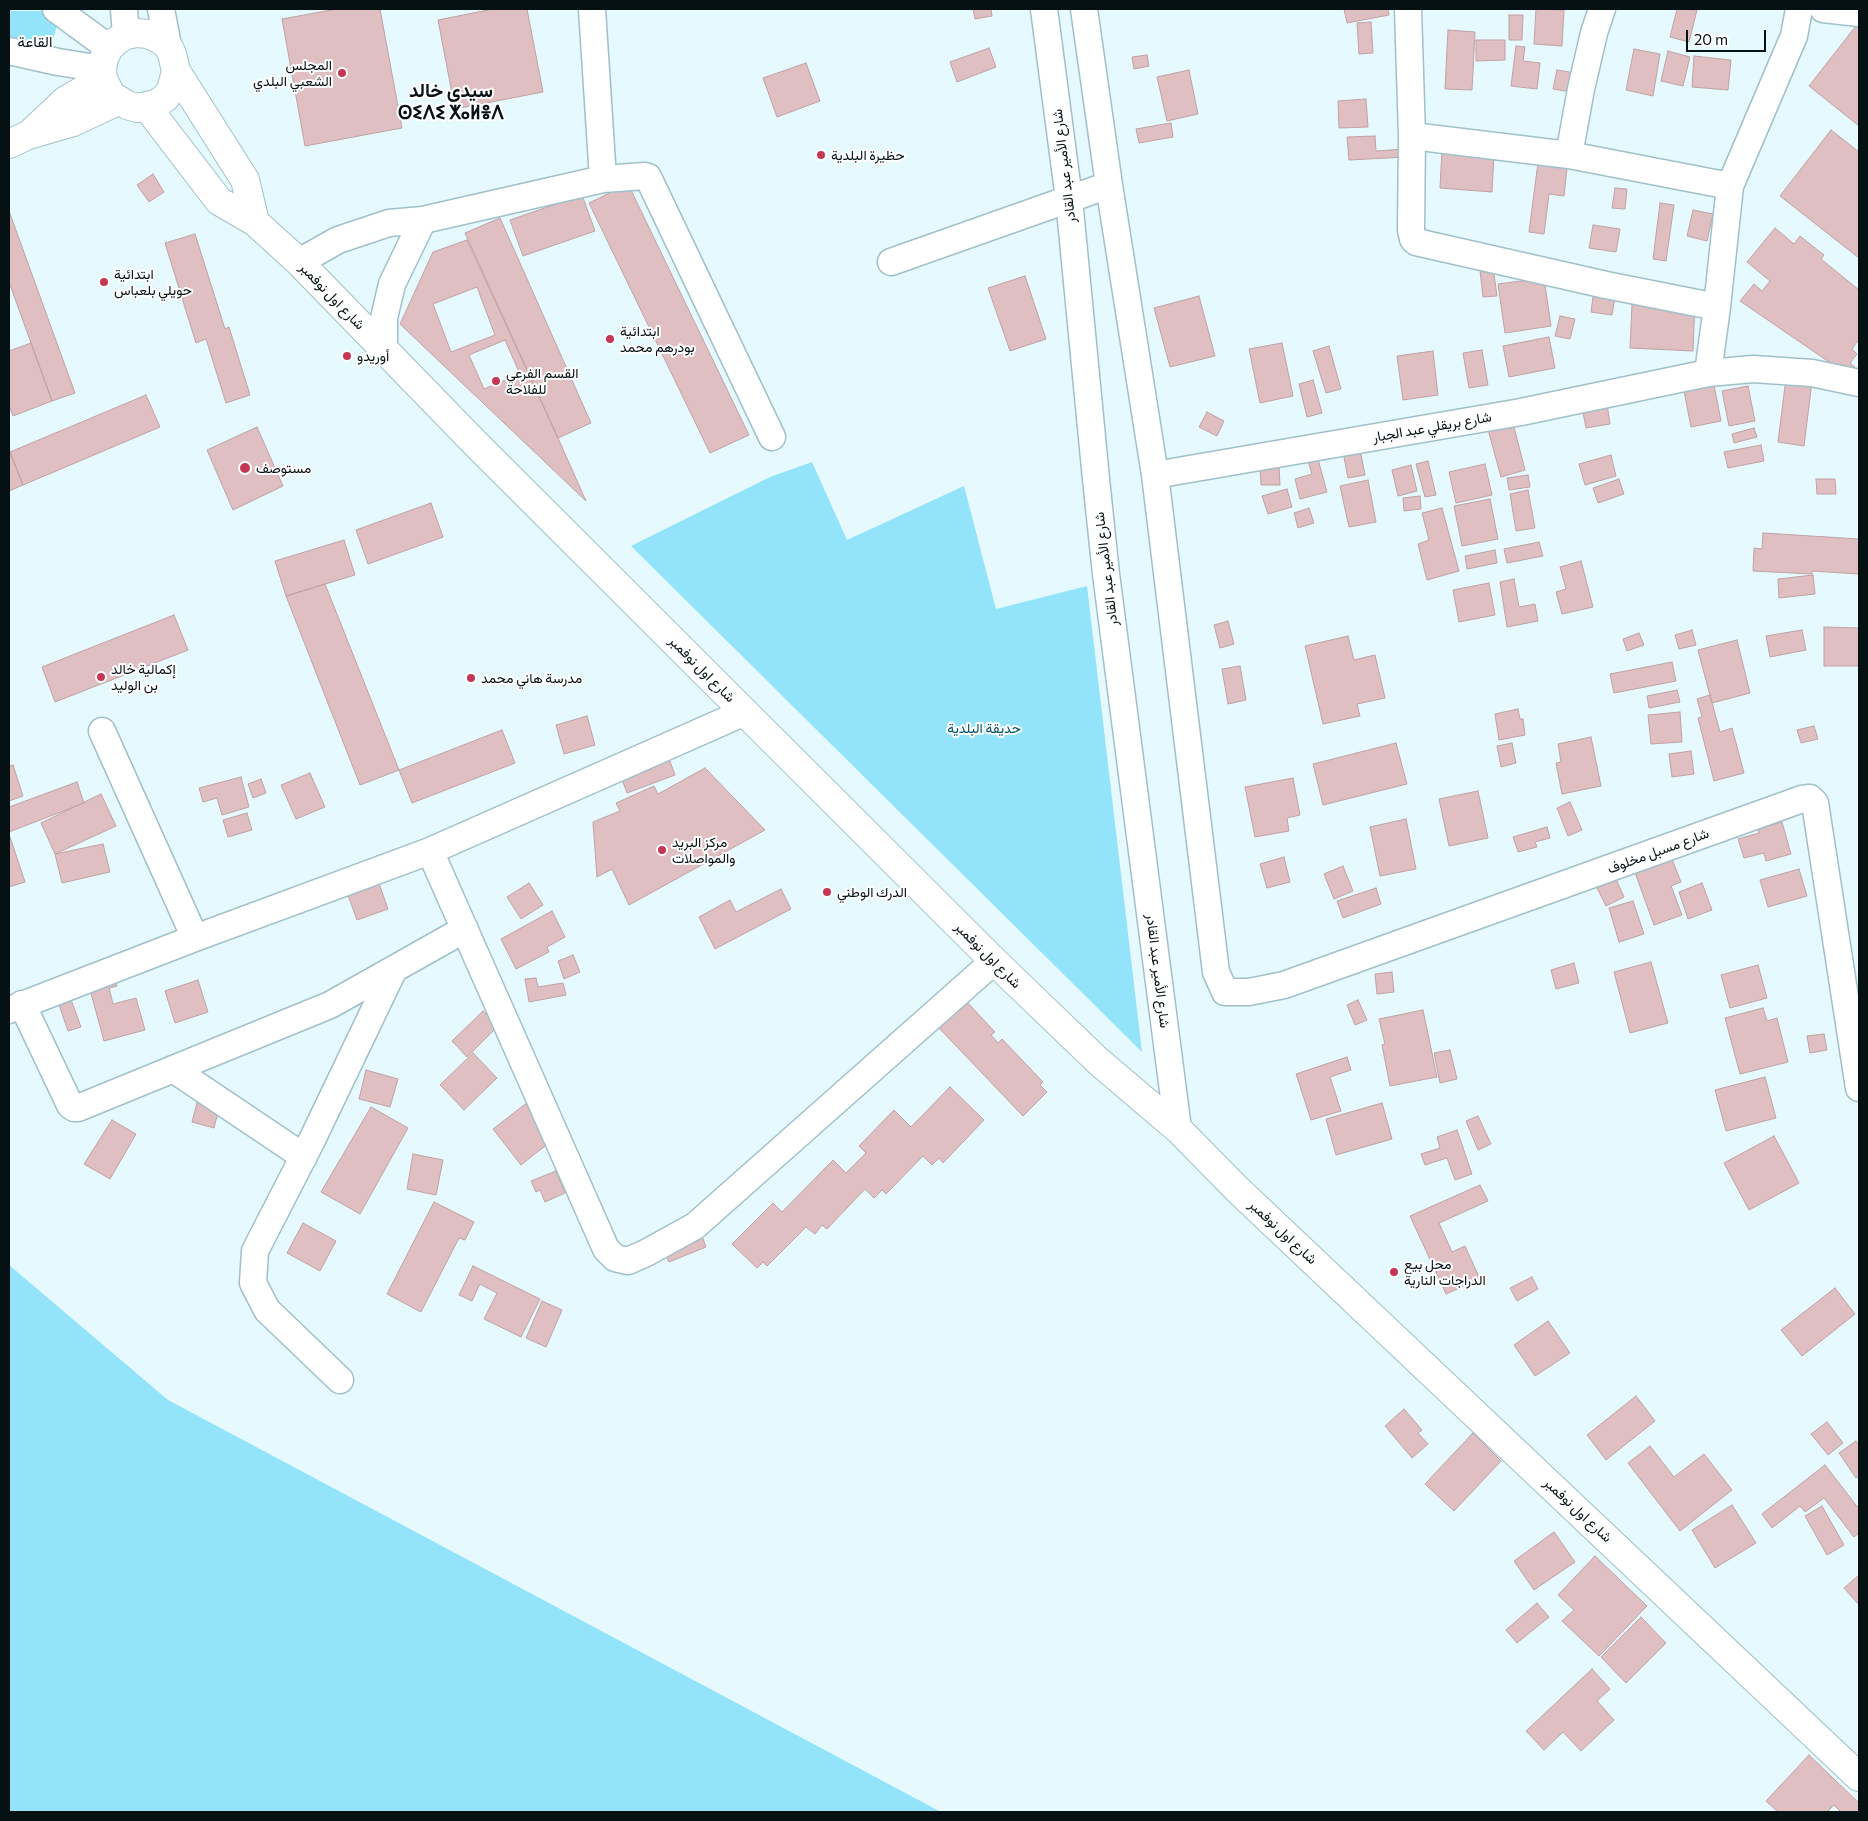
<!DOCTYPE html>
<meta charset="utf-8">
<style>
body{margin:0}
#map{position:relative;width:1868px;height:1821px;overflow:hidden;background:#e5f9fe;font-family:Commissioner,sans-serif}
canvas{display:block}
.frame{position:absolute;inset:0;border:10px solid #061114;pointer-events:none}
.scale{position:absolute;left:1686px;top:30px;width:80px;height:22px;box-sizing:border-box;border:2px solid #061114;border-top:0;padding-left:6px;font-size:15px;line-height:18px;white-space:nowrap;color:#061114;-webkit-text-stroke:4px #fff;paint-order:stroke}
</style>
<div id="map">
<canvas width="1868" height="1821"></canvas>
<div class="frame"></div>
<div class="scale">20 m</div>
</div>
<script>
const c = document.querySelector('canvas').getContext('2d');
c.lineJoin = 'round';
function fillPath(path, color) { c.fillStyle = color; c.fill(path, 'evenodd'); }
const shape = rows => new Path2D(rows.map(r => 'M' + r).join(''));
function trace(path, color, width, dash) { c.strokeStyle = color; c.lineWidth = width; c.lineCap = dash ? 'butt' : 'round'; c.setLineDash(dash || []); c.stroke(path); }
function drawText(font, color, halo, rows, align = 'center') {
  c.font = font + ' Commissioner,Vazirmatn,"Noto Sans Tifinagh",sans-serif'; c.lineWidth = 4; c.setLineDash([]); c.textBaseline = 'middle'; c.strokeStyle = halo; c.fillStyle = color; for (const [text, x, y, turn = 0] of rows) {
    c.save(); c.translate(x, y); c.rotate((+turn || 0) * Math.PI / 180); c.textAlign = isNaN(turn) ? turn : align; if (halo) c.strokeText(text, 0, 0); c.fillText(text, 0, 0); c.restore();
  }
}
const green = shape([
 [9,11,51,11,58,20,52,45,43,52,9,40],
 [812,462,847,540,964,486,996,609,1087,586,1142,1052,631,546,770,477],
 [9,1265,168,1400,941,1812,9,1812]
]);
const building = shape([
 [337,9,380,9,402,128,305,146,282,19,337,9],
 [493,9,527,9,543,92,455,109,438,20,493,9],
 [973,9,991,9,992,16,975,19,973,9],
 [1344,9,1388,9,1389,15,1347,23,1344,9],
 [1536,9,1564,10,1562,46,1534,44,1536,9],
 [1677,9,1697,10,1689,42,1670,37,1677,9],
 [1509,15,1523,15,1522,40,1509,40,1509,15],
 [1371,22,1373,53,1359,54,1357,23,1371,22],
 [1859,22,1859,126,1809,86,1859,22],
 [1448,30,1475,32,1472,90,1445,89,1448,30],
 [1476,40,1505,40,1505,60,1476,61,1476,40],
 [1516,46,1525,47,1523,61,1540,63,1537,89,1511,86,1516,46],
 [989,48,996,67,957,82,950,62,989,48],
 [1634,49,1660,54,1653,96,1626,90,1634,49],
 [1668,51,1690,57,1683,86,1661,81,1668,51],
 [1147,55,1149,66,1134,69,1132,57,1147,55],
 [1694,56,1731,60,1728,90,1692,87,1694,56],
 [806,63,820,101,777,117,763,78,806,63],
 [1189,70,1198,114,1167,121,1157,77,1189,70],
 [1557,70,1581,74,1577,93,1553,89,1557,70],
 [1366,99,1368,127,1339,128,1338,101,1366,99],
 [1171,123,1173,137,1139,143,1136,129,1171,123],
 [1831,130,1859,152,1859,258,1780,196,1831,130],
 [1375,136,1376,151,1405,149,1406,157,1349,160,1347,137,1375,136],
 [1540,147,1567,168,1564,196,1549,194,1544,234,1529,232,1540,147],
 [1442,149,1494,153,1492,192,1440,188,1442,149],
 [153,174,164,192,149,202,137,185,153,174],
 [628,184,749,435,710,453,589,203,628,184],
 [1615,188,1627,189,1625,209,1612,208,1615,188],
 [582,195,595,231,523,256,510,220,582,195],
 [1660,203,1674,205,1666,261,1653,259,1660,203],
 [1693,210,1713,214,1707,241,1687,236,1693,210],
 [9,211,75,393,52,401,9,282,9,211],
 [500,218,591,423,558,438,465,233,500,218],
 [1593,225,1620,229,1616,252,1589,248,1593,225],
 [1775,228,1794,244,1800,236,1824,255,1821,259,1859,290,1859,339,1852,349,1857,354,1850,363,1855,367,1848,375,1740,301,1754,284,1762,291,1770,281,1747,262,1775,228],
 [195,234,225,329,229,327,250,395,226,403,206,339,196,343,165,243,195,234],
 [467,240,558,438,586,501,400,324,433,252,467,240],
 [1491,251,1497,296,1483,297,1478,253,1491,251],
 [1025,276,1046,339,1010,351,988,288,1025,276],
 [1544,278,1551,326,1505,333,1498,284,1544,278],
 [1633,282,1673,284,1672,300,1695,301,1693,351,1630,348,1633,282],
 [477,287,495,335,451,352,433,304,477,287],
 [1594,289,1616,292,1612,315,1591,312,1594,289],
 [1199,296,1215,356,1170,367,1154,308,1199,296],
 [1560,316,1575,319,1570,339,1555,336,1560,316],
 [1549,337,1555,368,1509,377,1503,346,1549,337],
 [505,340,520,374,484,389,469,355,505,340],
 [31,343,52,401,13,416,9,405,9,351,31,343],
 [1282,343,1293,396,1260,403,1249,349,1282,343],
 [1329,346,1341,389,1326,393,1313,351,1329,346],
 [1482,350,1488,385,1469,388,1463,353,1482,350],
 [1433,351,1438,395,1403,400,1397,356,1433,351],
 [1786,378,1812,382,1804,446,1778,442,1786,378],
 [1313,380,1322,413,1307,417,1299,384,1313,380],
 [1714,385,1721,421,1691,427,1684,391,1714,385],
 [1748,386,1755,421,1729,426,1722,391,1748,386],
 [146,395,160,427,23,485,10,452,146,395],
 [1606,398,1610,424,1586,428,1581,402,1606,398],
 [1207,412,1224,421,1217,436,1199,427,1207,412],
 [1512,419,1525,470,1501,477,1487,426,1512,419],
 [257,427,283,486,233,510,207,450,257,427],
 [1754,428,1757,437,1734,443,1732,434,1754,428],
 [1761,445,1764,461,1728,468,1724,452,1761,445],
 [1360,449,1365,475,1348,478,1343,452,1360,449],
 [10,452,23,485,9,491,9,453,10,452],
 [1611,455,1616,476,1585,485,1579,464,1611,455],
 [1318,459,1327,492,1300,499,1295,479,1312,474,1308,461,1318,459],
 [1428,461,1436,495,1425,497,1416,464,1428,461],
 [1485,464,1492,495,1456,503,1449,472,1485,464],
 [1411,465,1417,491,1398,496,1392,470,1411,465],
 [1279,466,1280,485,1261,485,1260,467,1279,466],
 [1528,475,1530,487,1509,490,1507,478,1528,475],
 [1619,479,1624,494,1598,503,1593,488,1619,479],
 [1816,479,1835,479,1836,494,1817,494,1816,479],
 [1368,480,1376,522,1349,527,1340,486,1368,480],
 [1287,489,1292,507,1268,514,1262,496,1287,489],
 [1528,490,1535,528,1516,531,1510,494,1528,490],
 [1420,496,1421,509,1404,511,1403,498,1420,496],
 [1490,499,1498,539,1462,546,1454,506,1490,499],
 [431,503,443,537,368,564,356,530,431,503],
 [1309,508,1314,523,1298,528,1294,513,1309,508],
 [1442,508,1459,571,1427,580,1418,544,1429,540,1422,513,1442,508],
 [1763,533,1859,539,1859,574,1812,571,1812,574,1753,571,1754,548,1762,549,1763,533],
 [344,540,355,575,286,596,275,561,344,540],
 [1539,542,1543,556,1507,563,1504,549,1539,542],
 [1495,550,1497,563,1467,569,1465,556,1495,550],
 [1581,561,1593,607,1562,614,1556,592,1566,589,1560,567,1581,561],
 [1813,575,1815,594,1779,598,1778,579,1813,575],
 [1514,579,1519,607,1535,604,1538,621,1507,627,1500,582,1514,579],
 [1489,583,1495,615,1459,622,1453,590,1489,583],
 [325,584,399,770,360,785,286,596,325,584],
 [174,615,188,650,55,702,42,667,174,615],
 [1228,621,1234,644,1220,648,1214,625,1228,621],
 [1824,627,1859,628,1859,666,1824,666,1824,627],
 [1692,630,1696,645,1679,649,1675,635,1692,630],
 [1802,630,1806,650,1770,657,1766,636,1802,630],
 [1639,633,1644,645,1627,651,1623,639,1639,633],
 [1348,636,1354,660,1375,655,1385,698,1357,704,1360,716,1323,724,1305,646,1348,636],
 [1737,640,1750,693,1712,703,1698,650,1737,640],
 [1672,662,1676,681,1614,693,1610,674,1672,662],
 [1240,666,1246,700,1228,704,1222,669,1240,666],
 [1677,690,1680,702,1649,708,1647,696,1677,690],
 [1710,695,1720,732,1732,728,1744,773,1714,781,1698,718,1702,717,1697,699,1710,695],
 [1518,709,1520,719,1523,719,1525,735,1499,740,1495,714,1518,709],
 [1680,712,1682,742,1651,744,1648,715,1680,712],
 [587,716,595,745,564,754,556,725,587,716],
 [1814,726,1818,739,1801,743,1797,730,1814,726],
 [502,730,515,763,412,803,399,770,502,730],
 [1591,737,1601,786,1562,794,1556,763,1561,762,1558,744,1591,737],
 [1396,743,1407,784,1323,805,1313,764,1396,743],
 [1512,743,1516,763,1501,767,1497,746,1512,743],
 [1691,751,1694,774,1672,777,1669,754,1691,751],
 [668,756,675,775,627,793,620,774,668,756],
 [13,765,23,796,9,801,9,766,13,765],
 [705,768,765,830,629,905,612,869,597,877,593,822,620,811,616,803,654,786,658,794,705,768],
 [310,773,325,807,296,819,281,785,310,773],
 [241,777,249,807,222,815,217,798,203,802,199,788,241,777],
 [1293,778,1300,815,1287,818,1289,831,1255,837,1245,787,1293,778],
 [261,779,266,793,253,798,248,784,261,779],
 [77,782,84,803,9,832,9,807,77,782],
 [1478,791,1488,838,1449,846,1439,799,1478,791],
 [101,794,116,826,55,854,41,823,101,794],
 [1570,802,1582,830,1568,836,1557,808,1570,802],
 [247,813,252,830,228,837,223,820,247,813],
 [1406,819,1416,869,1380,876,1370,827,1406,819],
 [1782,822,1791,854,1766,861,1764,853,1744,858,1738,839,1759,833,1758,829,1782,822],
 [1547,827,1550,838,1535,842,1537,847,1518,852,1513,837,1547,827],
 [9,834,25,882,9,887,9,834],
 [103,844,110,872,62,883,55,854,103,844],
 [1670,854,1681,882,1671,886,1682,915,1654,925,1633,867,1670,854],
 [1284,857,1290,882,1267,888,1260,864,1284,857],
 [1343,866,1353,891,1334,899,1324,874,1343,866],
 [1799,869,1807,896,1768,907,1760,880,1799,869],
 [375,872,388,909,357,920,344,884,375,872],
 [1616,879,1624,897,1606,906,1597,888,1616,879],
 [529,883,543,905,521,919,507,897,529,883],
 [1702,883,1712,910,1688,919,1679,892,1702,883],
 [1376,888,1381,904,1343,918,1337,901,1376,888],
 [781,889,791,909,715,949,699,917,730,900,736,912,781,889],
 [1633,901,1644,934,1619,942,1609,908,1633,901],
 [552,911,565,937,547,947,549,952,516,969,501,939,552,911],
 [573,955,580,972,564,979,558,961,573,955],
 [1651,962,1668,1023,1630,1033,1614,972,1651,962],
 [1574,963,1579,983,1556,989,1551,970,1574,963],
 [1758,965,1767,998,1730,1008,1721,975,1758,965],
 [1392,972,1394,992,1377,994,1375,974,1392,972],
 [536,978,538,987,563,983,566,995,529,1002,525,979,536,978],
 [115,979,117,986,109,988,113,1004,136,998,145,1030,104,1041,89,986,115,979],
 [198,980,208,1012,175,1023,165,991,198,980],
 [69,994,81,1027,68,1031,57,999,69,994],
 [1358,1000,1367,1020,1355,1025,1347,1005,1358,1000],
 [966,1001,995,1032,991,1035,998,1043,1002,1039,1043,1082,1040,1085,1047,1092,1023,1116,938,1027,966,1001],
 [1763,1008,1767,1021,1777,1018,1788,1062,1740,1074,1725,1018,1763,1008],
 [1423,1010,1437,1077,1390,1086,1382,1045,1385,1044,1379,1019,1423,1010],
 [483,1011,498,1026,467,1057,452,1041,483,1011],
 [1824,1034,1827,1050,1810,1053,1807,1036,1824,1034],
 [1450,1050,1457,1079,1440,1083,1434,1053,1450,1050],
 [473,1053,497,1078,464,1110,440,1085,473,1053],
 [1347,1057,1351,1070,1330,1077,1341,1111,1311,1120,1296,1074,1347,1057],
 [366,1070,398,1079,390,1107,359,1099,366,1070],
 [1765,1077,1776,1118,1726,1131,1715,1090,1765,1077],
 [950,1087,984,1120,943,1163,939,1158,932,1165,923,1156,886,1194,882,1190,874,1198,865,1189,827,1229,822,1225,815,1234,806,1227,767,1266,763,1262,757,1268,732,1244,773,1203,782,1212,833,1160,846,1173,866,1153,859,1146,894,1110,911,1127,950,1087],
 [198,1099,220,1104,214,1128,192,1122,198,1099],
 [528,1102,555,1138,521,1165,493,1129,528,1102],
 [1382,1103,1392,1139,1336,1155,1326,1119,1382,1103],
 [371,1107,408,1128,360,1214,321,1192,371,1107],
 [1478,1116,1491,1144,1478,1150,1466,1121,1478,1116],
 [112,1120,136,1134,110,1179,84,1164,112,1120],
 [1457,1130,1472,1174,1455,1180,1447,1158,1425,1165,1421,1154,1440,1148,1437,1137,1457,1130],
 [1774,1136,1799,1183,1749,1210,1724,1163,1774,1136],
 [413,1154,443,1160,436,1195,407,1189,413,1154],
 [556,1171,565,1193,545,1202,540,1190,536,1192,531,1181,556,1171],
 [1480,1185,1488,1201,1439,1223,1452,1252,1465,1246,1480,1279,1446,1294,1410,1216,1480,1185],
 [434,1202,474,1222,465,1240,459,1238,421,1312,387,1294,434,1202],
 [696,1220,706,1247,669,1262,658,1234,696,1220],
 [303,1223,336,1241,320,1271,287,1253,303,1223],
 [473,1266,540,1299,521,1337,484,1319,497,1293,480,1284,472,1301,459,1295,473,1266],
 [1532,1277,1538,1289,1517,1301,1510,1288,1532,1277],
 [1835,1288,1855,1314,1802,1356,1781,1330,1835,1288],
 [542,1301,562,1310,546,1347,526,1338,542,1301],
 [1548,1321,1570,1353,1535,1376,1514,1345,1548,1321],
 [1636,1396,1655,1421,1606,1460,1587,1435,1636,1396],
 [1404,1409,1422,1430,1418,1433,1428,1444,1412,1458,1385,1426,1404,1409],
 [1827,1422,1843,1443,1828,1455,1811,1434,1827,1422],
 [1473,1433,1501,1461,1454,1511,1425,1484,1473,1433],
 [1856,1441,1859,1446,1859,1476,1856,1478,1839,1453,1856,1441],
 [1650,1446,1674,1477,1704,1454,1732,1490,1680,1531,1628,1463,1650,1446],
 [1825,1465,1859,1509,1859,1533,1854,1537,1824,1498,1805,1512,1800,1506,1772,1528,1762,1514,1825,1465],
 [1732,1505,1756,1543,1715,1568,1692,1530,1732,1505],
 [1822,1506,1844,1545,1827,1555,1805,1516,1822,1506],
 [1554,1532,1575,1562,1534,1590,1514,1561,1554,1532],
 [1595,1556,1647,1606,1599,1656,1562,1621,1574,1610,1558,1595,1595,1556],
 [1859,1575,1859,1605,1844,1588,1859,1575],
 [1537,1603,1549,1617,1517,1643,1506,1630,1537,1603],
 [1641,1617,1666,1643,1626,1683,1601,1657,1641,1617],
 [1592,1669,1610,1689,1597,1701,1614,1720,1581,1751,1563,1732,1544,1750,1526,1731,1592,1669],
 [1809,1755,1859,1803,1859,1812,1841,1812,1834,1805,1827,1812,1778,1812,1766,1801,1809,1755]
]);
const minor = shape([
 [56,9,109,48],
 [124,9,126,35],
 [161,9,168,46],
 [592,9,603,179],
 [1044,9,1069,199,1096,479,1106,574,1178,1129],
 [1084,9,1109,185,1155,475,1216,972,1225,992,1249,992,1284,985,1607,869,1802,799,1810,798,1815,803,1859,1088],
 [1408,9,1412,136,1411,230,1413,239,1416,242,1606,285,1717,307],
 [1823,9,1859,13],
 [9,51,58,62,102,69],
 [1412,136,1569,155,1730,186],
 [1569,155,1581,89,1594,33,1602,9],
 [299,262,338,240,389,223,423,220,603,179,645,176,648,177,772,437],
 [891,262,1109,185],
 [384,350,384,318,392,284,423,220],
 [1708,373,1717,307,1730,186,1794,36,1799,9],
 [1155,475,1521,412,1708,373,1753,369,1812,373,1859,383],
 [102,731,195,938],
 [430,851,606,1249,615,1258,628,1261,646,1253,695,1226,994,961],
 [22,1004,70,1105,74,1108,78,1108,330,1005,465,929],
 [9,1010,195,938,430,851,745,712],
 [173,1069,304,1157],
 [340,1380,267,1310,253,1283,255,1251,312,1140,394,969]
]);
const secondary = shape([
 [176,71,171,90,165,98,156,104,137,108,127,105,111,95,103,79,102,69,104,58,109,48,116,41,126,35,137,33,148,34,159,39,168,46,172,54,176,71,245,180,255,222],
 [147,107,219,201,255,222,299,262,474,442,994,961,1098,1061,1178,1129,1238,1190,1859,1777],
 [33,131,66,100,103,79],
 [9,144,28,135,73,122,118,101]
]);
const markers = [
 [342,73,5,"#c63655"],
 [821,155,5,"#c63655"],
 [104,282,5,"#c63655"],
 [610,339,5,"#c63655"],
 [347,356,5,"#c63655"],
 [496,381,5,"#c63655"],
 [245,468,6,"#c63655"],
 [101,677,5,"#c63655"],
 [471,678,5,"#c63655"],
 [662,850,5,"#c63655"],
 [827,892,5,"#c63655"],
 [1394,1272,5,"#c63655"]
];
const poiNames = [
 ["المجلس",332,65,"right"],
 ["الشعبي البلدي",332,81,"right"],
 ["حظيرة البلدية",831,155],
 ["ابتدائية",114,274],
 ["حويلي بلعباس",114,290],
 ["ابتدائية",620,331],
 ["بودرهم محمد",620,347],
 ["أوريدو",357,356],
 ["القسم الفرعي",506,373],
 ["للفلاحة",506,389],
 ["مستوصف",256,468],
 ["إكمالية خالد",111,669],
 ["بن الوليد",111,685],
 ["مدرسة هاني محمد",481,678],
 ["مركز البريد",672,842],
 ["والمواصلات",672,858],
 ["الدرك الوطني",837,892],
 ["محل بيع",1404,1264],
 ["الدراجات النارية",1404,1280]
];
const streetNames = [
 ["شارع الأمير عبد القادر",1064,166,-97],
 ["شارع اول نوفمبر",332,296,46],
 ["شارع بريقلي عبد الجبار",1432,427,-10],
 ["شارع الأمير عبد القادر",1106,569,-97],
 ["شارع اول نوفمبر",702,669,45],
 ["شارع مسبل مخلوف",1658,851,-20],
 ["شارع اول نوفمبر",988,955,45],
 ["شارع الأمير عبد القادر",1158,971,83],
 ["شارع اول نوفمبر",1283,1232,43],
 ["شارع اول نوفمبر",1578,1510,43]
];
const parkNames = [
 ["حديقة البلدية",984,728]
];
const neighbourhoodNames = [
 ["القاعة",35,42]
];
const districtNames = [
 ["سيدي خالد",451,91],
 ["ⵙⵉⴷⵉ ⵅⴰⵍⴻⴷ",451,113]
];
fillPath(green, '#93e3fa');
fillPath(building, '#dfbfc1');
trace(building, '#c0a1a3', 1);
trace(minor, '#a0c0c9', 29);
trace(secondary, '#a0c0c9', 30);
trace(minor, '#fff', 26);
trace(secondary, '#fff', 28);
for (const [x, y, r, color] of markers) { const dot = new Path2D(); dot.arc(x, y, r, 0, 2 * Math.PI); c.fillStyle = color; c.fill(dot); trace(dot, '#fff', 2); }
drawText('14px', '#061114', '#fff', poiNames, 'left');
drawText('14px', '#061114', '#fff', streetNames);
drawText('14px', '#035162', '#fff', parkNames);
drawText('15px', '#061114', '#fff', neighbourhoodNames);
drawText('bold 19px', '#061114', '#fff', districtNames);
</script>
